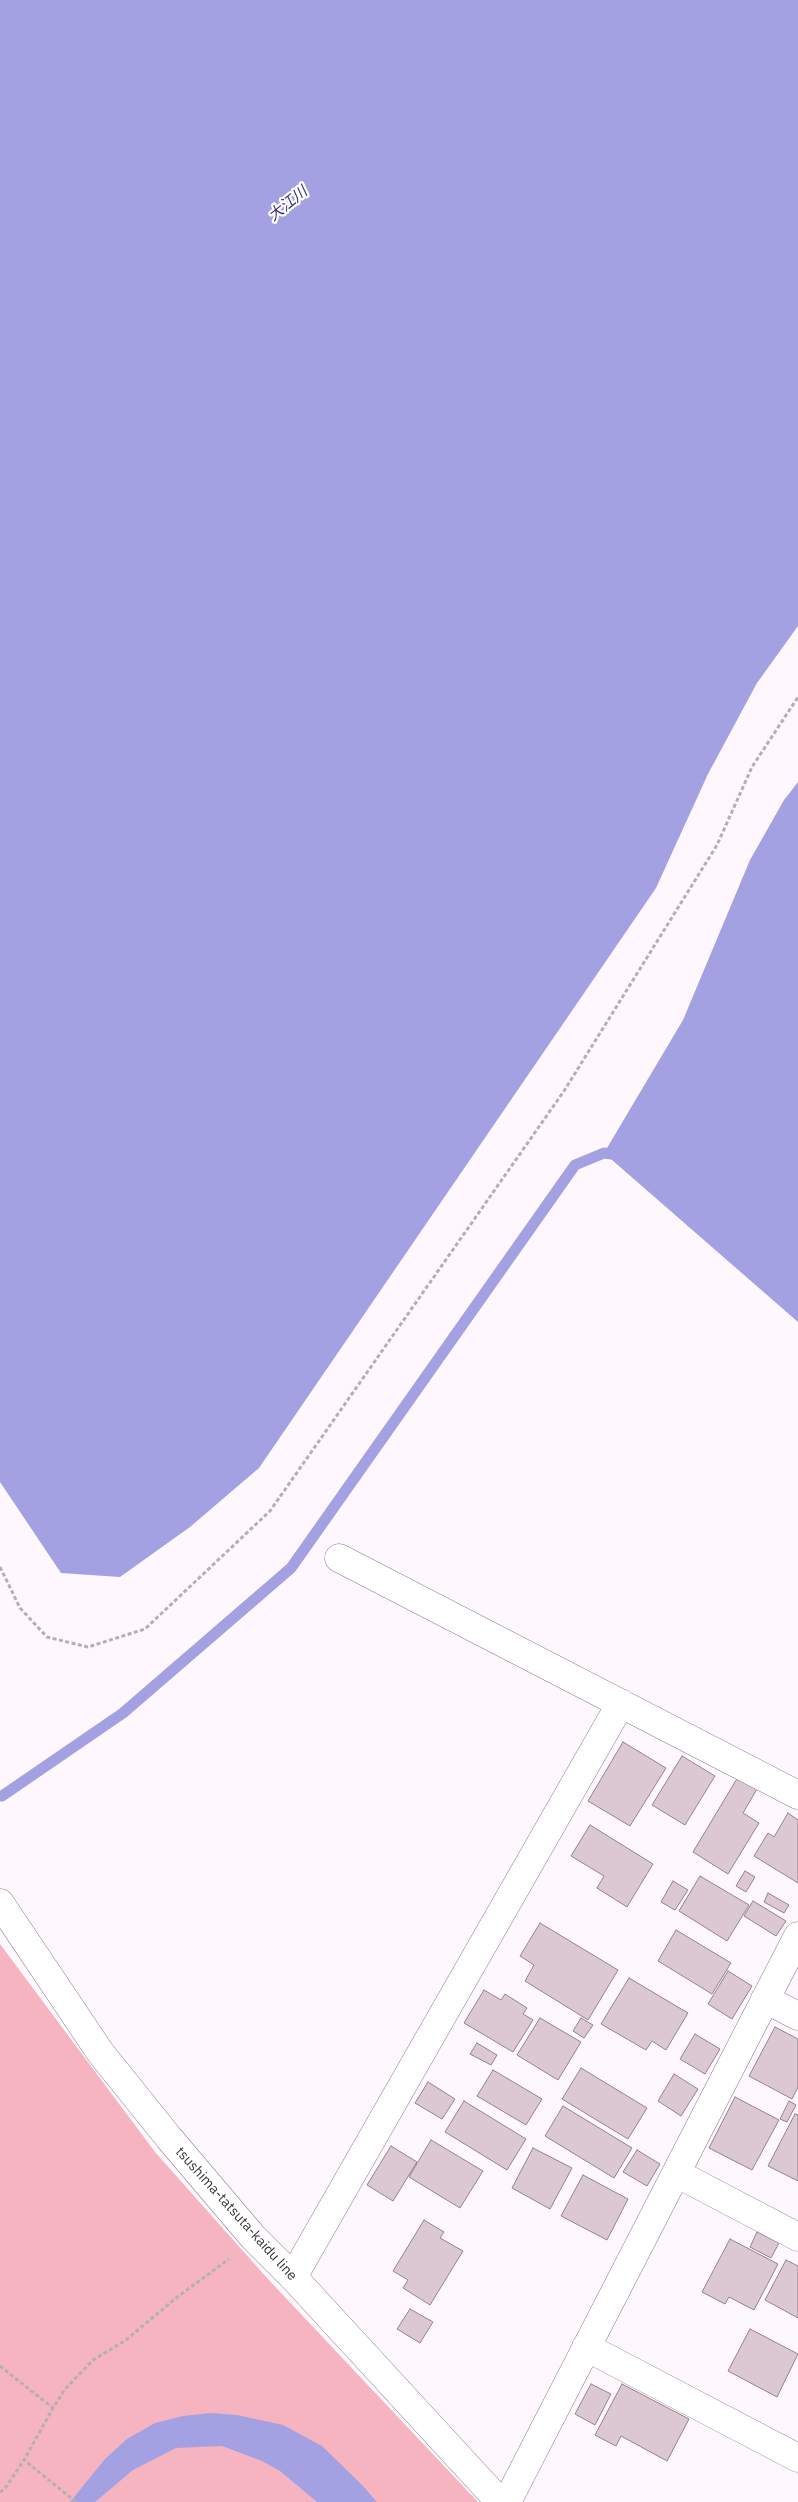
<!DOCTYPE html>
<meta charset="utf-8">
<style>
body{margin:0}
canvas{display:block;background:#fef8fe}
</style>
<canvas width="798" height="2502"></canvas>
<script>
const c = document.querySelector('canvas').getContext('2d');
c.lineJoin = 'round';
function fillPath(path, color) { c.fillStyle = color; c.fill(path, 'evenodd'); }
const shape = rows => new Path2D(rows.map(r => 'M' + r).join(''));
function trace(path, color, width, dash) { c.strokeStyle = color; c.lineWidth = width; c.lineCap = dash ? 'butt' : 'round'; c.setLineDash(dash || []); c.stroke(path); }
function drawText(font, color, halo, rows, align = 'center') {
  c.font = font + ' "IBM Plex Sans","Noto Sans JP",sans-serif'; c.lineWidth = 4.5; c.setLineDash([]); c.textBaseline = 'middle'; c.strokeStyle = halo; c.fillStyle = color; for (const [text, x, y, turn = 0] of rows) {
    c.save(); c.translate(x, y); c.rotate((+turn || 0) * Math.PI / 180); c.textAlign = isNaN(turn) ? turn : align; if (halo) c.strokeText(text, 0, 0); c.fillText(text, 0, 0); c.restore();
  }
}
const green = shape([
 [0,1944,155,2152,267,2278,478,2502,0,2502]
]);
const water = shape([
 [0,0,798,0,798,626,757,683,708,774,656,888,259,1468,190,1527,120,1577,61,1573,0,1482],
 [798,782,798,1322,604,1153,683,1020,750,860,784,800],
 [211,2413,237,2415,283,2425,322,2446,363,2486,377,2502,317,2502,280,2471,262,2461,222,2446,176,2448,133,2470,95,2502,70,2502,105,2459,127,2439,155,2423,183,2416]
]);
const stream = shape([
 [2,1796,123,1713,291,1568,575,1165,604,1153,619,1155]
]);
const building = shape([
 [623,1742,666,1768,630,1826,588,1801,623,1742],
 [682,1756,715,1776,685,1825,652,1805,682,1756],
 [738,1777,757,1789,743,1813,759,1823,728,1874,693,1852,738,1777],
 [788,1813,798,1820,798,1883,754,1856,768,1833,774,1837,788,1813],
 [590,1825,653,1864,627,1907,597,1888,604,1876,571,1856,590,1825],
 [745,1871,755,1877,746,1892,736,1886,745,1871],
 [700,1876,749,1905,727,1941,679,1911,700,1876],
 [673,1881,688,1890,675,1910,661,1902,673,1881],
 [768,1893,789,1905,784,1913,764,1902,768,1893],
 [753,1901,786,1921,776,1936,744,1916,753,1901],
 [540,1923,618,1970,588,2020,525,1981,534,1965,520,1956,540,1923],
 [676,1930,731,1963,712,1994,658,1961,676,1930],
 [728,1971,752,1986,732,2019,708,2004,728,1971],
 [629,1978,688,2013,666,2050,652,2041,646,2050,601,2024,629,1978],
 [484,1990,501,2000,505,1994,527,2008,523,2014,533,2020,513,2052,464,2023,484,1990],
 [540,2018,581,2042,558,2080,517,2055,540,2018],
 [581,2018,593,2025,584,2038,573,2031,581,2018],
 [775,2027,798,2039,798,2087,792,2099,749,2076,775,2027],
 [695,2034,720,2049,705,2074,680,2059,695,2034],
 [477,2043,497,2055,491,2065,470,2054,477,2043],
 [581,2068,647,2108,628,2139,562,2099,581,2068],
 [493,2070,542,2099,526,2125,477,2096,493,2070],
 [674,2074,698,2089,681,2116,658,2101,674,2074],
 [428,2082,455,2099,442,2119,415,2103,428,2082],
 [735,2097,779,2120,752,2170,709,2148,735,2097],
 [464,2101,526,2139,507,2170,445,2132,464,2101],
 [789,2101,796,2105,787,2122,780,2119,789,2101],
 [563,2106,632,2148,614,2178,545,2136,563,2106],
 [795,2114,798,2115,798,2181,768,2166,795,2114],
 [431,2140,483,2171,460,2208,409,2177,431,2140],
 [391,2146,417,2162,393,2201,367,2185,391,2146],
 [533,2148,572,2168,550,2209,512,2188,533,2148],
 [637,2150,660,2164,647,2186,623,2172,637,2150],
 [583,2175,628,2199,607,2240,561,2216,583,2175],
 [424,2220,444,2232,440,2238,463,2251,430,2305,403,2288,408,2280,393,2271,424,2220],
 [757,2232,779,2243,771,2258,750,2247,757,2232],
 [730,2239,778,2264,754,2310,729,2297,725,2304,702,2292,730,2239],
 [786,2260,798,2266,798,2318,765,2300,786,2260],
 [410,2309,433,2322,420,2343,397,2329,410,2309],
 [750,2329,798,2354,777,2397,728,2371,750,2329],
 [591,2384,611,2394,595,2425,575,2414,591,2384],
 [622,2384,689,2419,667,2461,621,2436,616,2446,595,2435,622,2384]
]);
const path = shape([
 [0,1567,20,1608,47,1637,88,1647,145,1629,270,1511,564,1091,717,845,752,767,798,697],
 [0,2366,53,2408],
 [0,2492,4,2490,24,2460],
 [76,2502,24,2460,53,2408,65,2389,93,2360,126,2340,176,2298,229,2259]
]);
const minor = shape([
 [339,1558,798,1795],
 [765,1999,798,2016],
 [676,2173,798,2237],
 [293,2277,621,1703],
 [586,2347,798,2458],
 [507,2502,798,1936]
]);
const secondary = shape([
 [0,1903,100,2052,169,2138,253,2237,293,2277,500,2502]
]);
const streetNames = [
 ["tsushima-tatsuta-kaidu line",236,2214,48]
];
const waterNames = [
 ["大江川",288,204,-39]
];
fillPath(green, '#f6b4c1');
fillPath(water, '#a3a1e1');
trace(stream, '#a3a1e1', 11);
fillPath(building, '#dcc8d2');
trace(building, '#94828b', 1);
trace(minor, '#8b7d8b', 29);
trace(secondary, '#8b7d8b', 29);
trace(path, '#b5afb5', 3, [4, 2.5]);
trace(minor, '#fff', 28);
trace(secondary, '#fff', 28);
drawText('14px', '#3a343a', '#fff', streetNames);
drawText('italic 15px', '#372c76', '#fff', waterNames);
</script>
